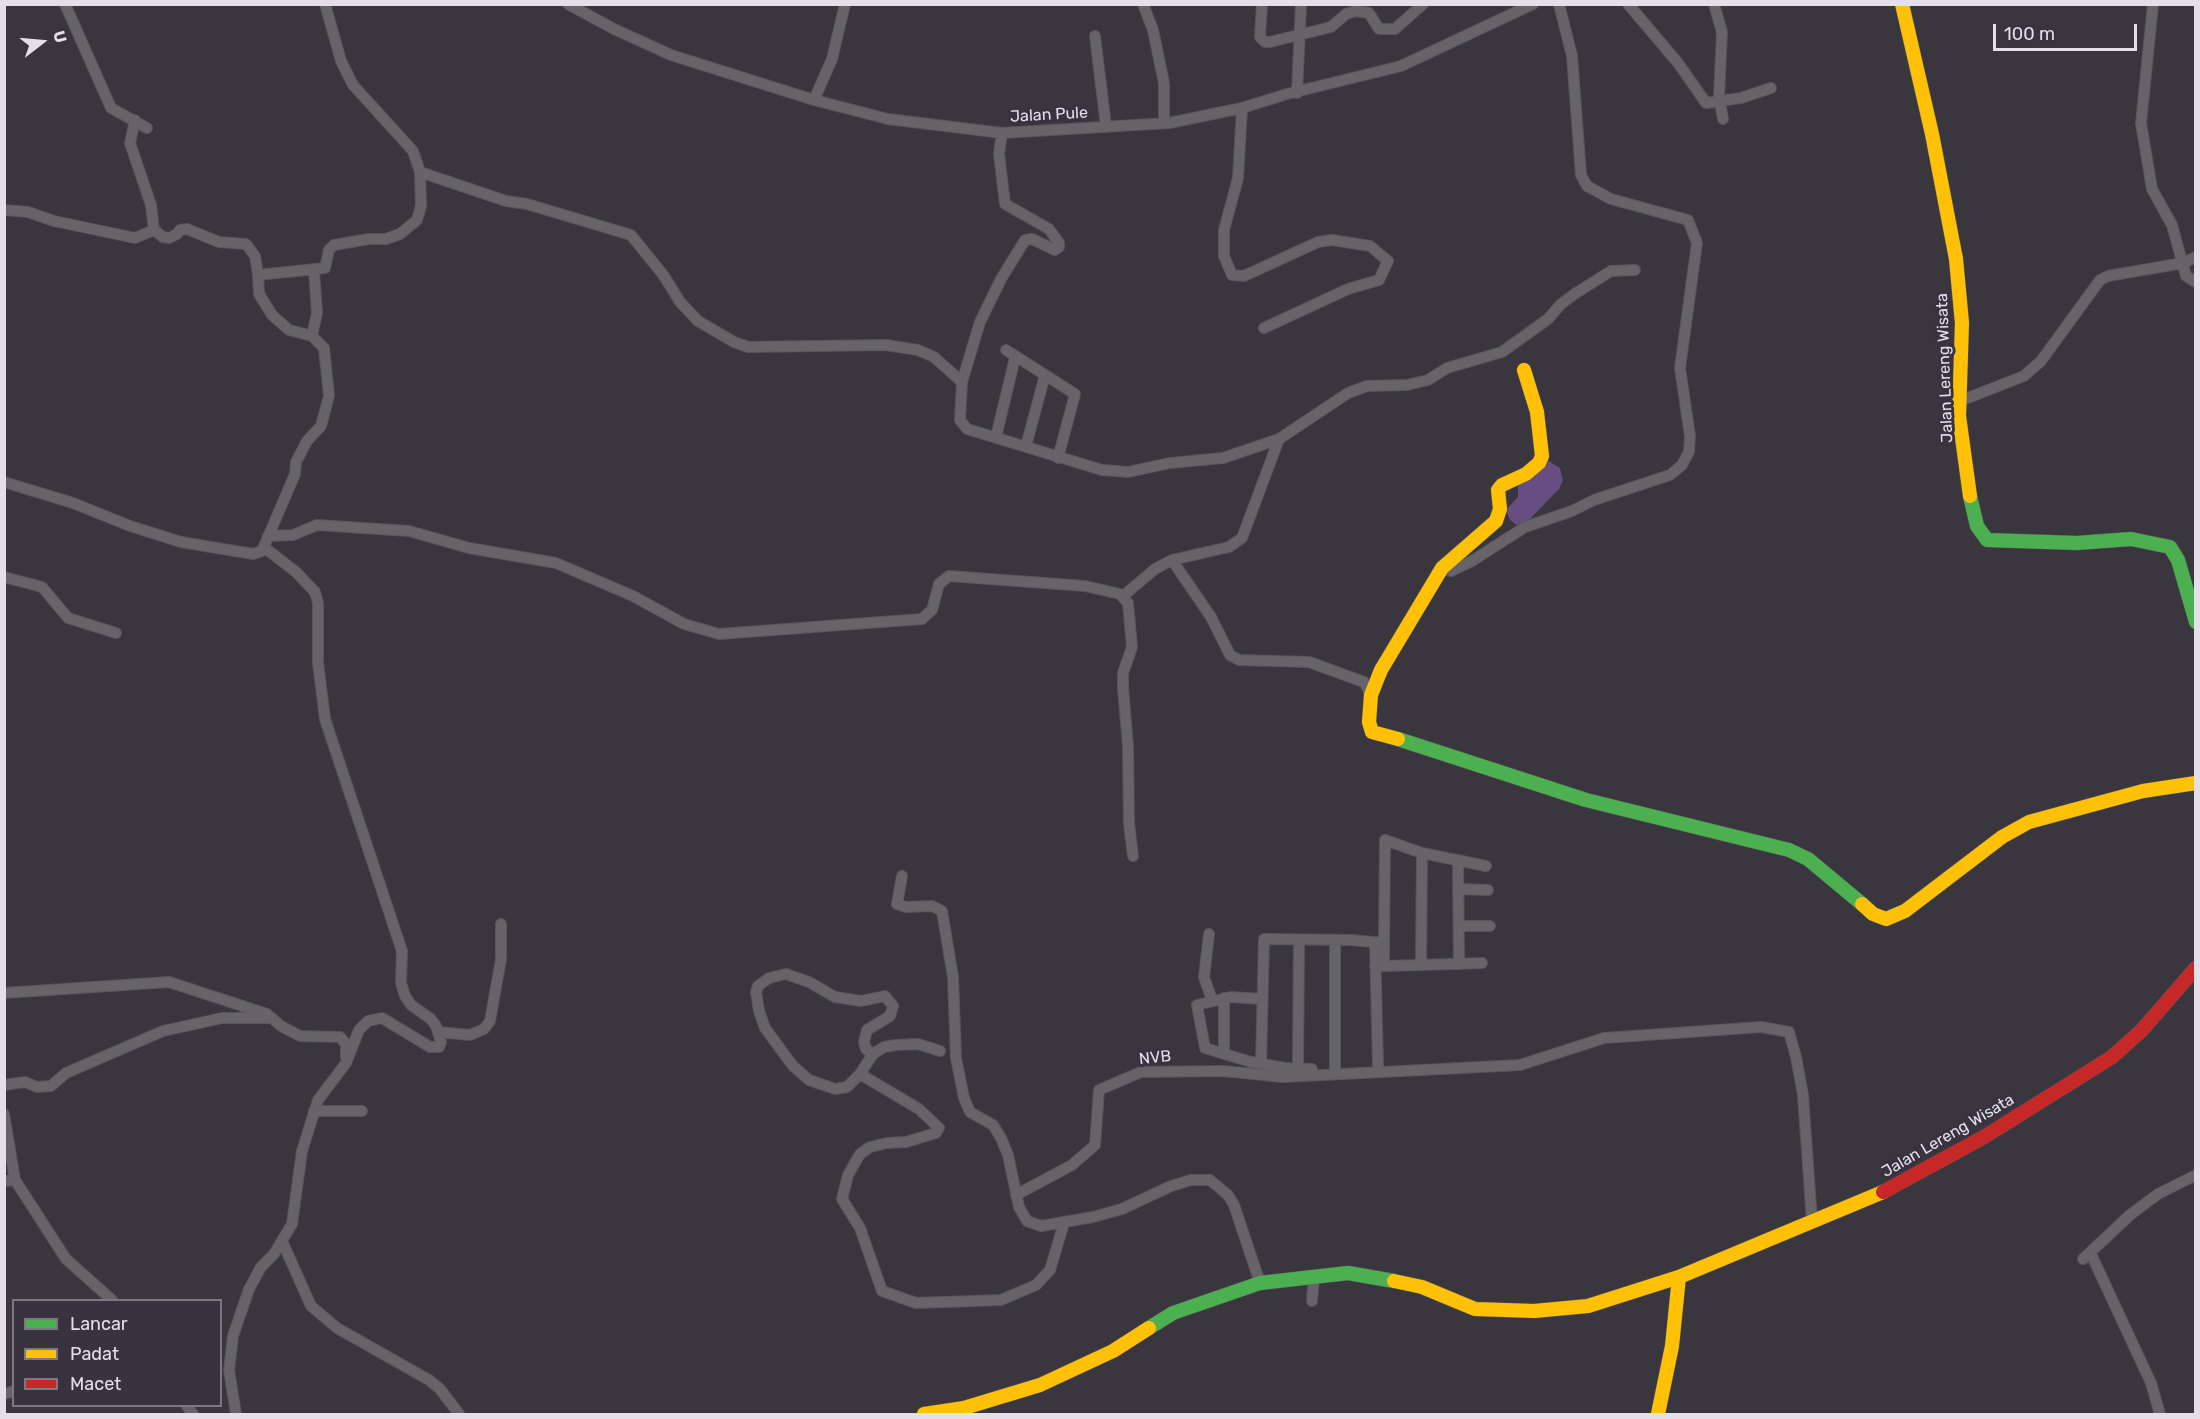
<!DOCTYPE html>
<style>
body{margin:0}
#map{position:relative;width:2200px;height:1419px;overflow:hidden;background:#39363d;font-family:Rubik,sans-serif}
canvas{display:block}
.frame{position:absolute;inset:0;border:6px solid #e4e0e9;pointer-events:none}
.legend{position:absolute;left:12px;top:1299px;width:210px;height:108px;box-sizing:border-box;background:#393340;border:2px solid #7d7884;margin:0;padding:8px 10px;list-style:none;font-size:18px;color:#e4e0e9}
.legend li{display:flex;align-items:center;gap:12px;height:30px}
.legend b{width:30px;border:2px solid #7d7884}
.north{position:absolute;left:12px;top:12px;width:60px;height:60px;-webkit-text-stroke:4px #393340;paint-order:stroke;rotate:74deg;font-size:16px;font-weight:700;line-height:24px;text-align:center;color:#e4e0e9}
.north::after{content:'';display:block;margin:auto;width:21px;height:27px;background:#e4e0e9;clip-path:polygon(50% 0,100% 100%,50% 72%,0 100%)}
.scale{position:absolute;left:1993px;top:24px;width:144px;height:27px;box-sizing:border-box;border:3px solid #e4e0e9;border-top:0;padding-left:8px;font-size:18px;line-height:21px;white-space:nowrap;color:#e4e0e9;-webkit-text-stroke:4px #393340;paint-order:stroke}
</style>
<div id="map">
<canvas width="2200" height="1419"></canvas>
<div class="frame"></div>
<ul class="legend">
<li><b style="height:8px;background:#4caf50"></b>Lancar</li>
<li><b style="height:8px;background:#ffc107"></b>Padat</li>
<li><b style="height:8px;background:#c62828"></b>Macet</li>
</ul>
<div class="north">U</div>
<div class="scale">100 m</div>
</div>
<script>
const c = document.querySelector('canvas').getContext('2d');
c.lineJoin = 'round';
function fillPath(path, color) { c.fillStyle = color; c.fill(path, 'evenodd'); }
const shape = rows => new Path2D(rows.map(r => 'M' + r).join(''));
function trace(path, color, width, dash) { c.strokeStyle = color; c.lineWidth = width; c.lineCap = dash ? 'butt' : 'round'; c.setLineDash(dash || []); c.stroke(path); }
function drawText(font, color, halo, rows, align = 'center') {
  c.font = font + ' Rubik,sans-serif'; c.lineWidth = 6; c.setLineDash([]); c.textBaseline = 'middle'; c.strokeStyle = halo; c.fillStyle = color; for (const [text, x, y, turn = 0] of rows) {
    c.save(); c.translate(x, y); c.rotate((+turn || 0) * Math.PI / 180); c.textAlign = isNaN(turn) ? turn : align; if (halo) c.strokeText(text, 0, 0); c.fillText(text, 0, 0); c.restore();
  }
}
const green = shape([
 [1547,460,1560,468,1563,480,1559,489,1528,521,1518,526,1510,520,1506,510,1518,497,1518,484]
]);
const street = shape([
 [65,4,111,108,147,128],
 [325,4,341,61,353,85,413,151,420,172,506,201,527,204,631,235,664,276,680,302,698,321,734,342,748,347,886,345,918,350,934,357,962,382],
 [568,4,614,29,671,55,814,100,888,119,1002,133,1169,123,1242,108,1287,94,1401,66,1533,4],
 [1143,4,1153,30,1164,83,1164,123],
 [1262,4,1260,37,1265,42,1270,42,1331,27,1346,14,1356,11,1369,13,1379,29,1395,29,1423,4],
 [1628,4,1678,63,1706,103,1741,98,1771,88],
 [1714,4,1722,32,1719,97,1723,119],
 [2153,4,2141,123,2152,189,2172,225,2186,276,2196,282],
 [1095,36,1106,126],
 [1297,93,1301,4],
 [814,100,832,59,845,4],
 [1242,108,1238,178,1224,230,1224,256,1232,275,1244,276,1318,242,1332,240,1370,246,1388,261,1379,280,1348,289,1264,328],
 [135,120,130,143,151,205,154,230,163,237,169,238,177,234,180,230,187,229,219,242,246,244,255,256,258,275,325,268,329,250,334,245,369,239,386,239,400,234,417,220,421,206,420,172],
 [1002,133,999,154,1005,204,1049,229,1059,243,1059,247,1055,250,1032,239,1025,240,1001,279,980,322,962,382,960,420,967,429,1102,470,1128,472,1170,463,1223,458,1279,439,1348,393,1367,386,1407,385,1428,380,1447,368,1502,352,1548,319,1561,304,1576,293,1611,271,1635,270],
 [4,210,28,212,54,221,135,238,154,230],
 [312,336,317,313,314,271],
 [1006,350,1075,394,1058,458],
 [1960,401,2024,376,2041,361,2100,280,2108,276,2183,263,2196,257],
 [996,437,1015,358],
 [1026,446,1045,375],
 [4,482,73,503,130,526,181,542,253,554,262,551,295,474,296,462,307,441,321,426,329,396,324,348,312,336,289,330,272,315,259,294,258,275],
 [268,536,293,535,317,525,409,531,469,548,556,563,633,596,684,624,719,634,922,619,932,610,939,584,949,576,1085,586,1120,594,1128,603,1132,647,1123,673,1123,688,1128,746,1129,824,1133,856],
 [1172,560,1229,547,1242,538,1279,439],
 [1442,568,1451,571,1472,561,1525,527,1572,511,1594,500,1670,475,1682,465,1689,452,1690,436,1680,368,1697,243,1688,220,1611,199,1587,186,1581,175,1572,56,1559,4],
 [4,577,42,587,68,618,116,633],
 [1123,596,1155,569,1172,560,1211,617,1230,655,1239,660,1309,662,1364,682,1371,695],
 [1458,861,1459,964],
 [902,876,897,904,906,907,932,906,942,911,953,977,956,1058,964,1098,970,1112,993,1125,1001,1138,1008,1155,1019,1207,1027,1221,1041,1226,1093,1217,1122,1209,1171,1186,1191,1180,1210,1180,1228,1195,1234,1205,1260,1283],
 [1458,889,1488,890],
 [1459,926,1490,926],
 [1209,934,1204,977,1212,1000],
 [1384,943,1385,840,1422,853,1486,866],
 [1375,944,1378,1065],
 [1421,965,1482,963],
 [1384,966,1421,965,1422,853],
 [4,993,169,982,267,1014,281,1026,300,1036,340,1037,346,1044,346,1058],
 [1224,998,1224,1054],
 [1261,999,1231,997,1197,1005,1205,1048,1251,1062,1285,1068,1312,1069],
 [439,1032,470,1035,484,1029,490,1021,501,959,501,924],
 [873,1054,884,1047,896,1045,918,1044,940,1051],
 [1261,1064,1264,939,1350,940,1384,943,1384,966,1375,966],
 [1298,1068,1299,940],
 [1335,1068,1335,940],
 [860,1074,873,1054,866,1049,864,1042,867,1030,890,1016,893,1006,885,996,861,1001,835,997,809,982,786,974,769,978,758,986,756,992,759,1011,765,1028,793,1066,809,1080,835,1089,847,1087,860,1074,919,1109,939,1128,936,1133,906,1142,887,1143,870,1147,860,1154,848,1175,842,1199,860,1228,882,1291,916,1303,1001,1300,1036,1285,1050,1270,1064,1223],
 [4,1085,25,1082,37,1087,51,1086,66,1073,163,1031,222,1018,272,1018],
 [314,1111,362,1111],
 [4,1114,15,1180],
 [4,1181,15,1180,66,1259,112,1300],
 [1016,1195,1072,1165,1095,1145,1099,1090,1141,1072,1223,1071,1283,1077,1520,1065,1604,1038,1761,1027,1789,1032,1796,1057,1803,1095,1812,1221],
 [282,1241,311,1306,337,1328,429,1380,440,1389,459,1414],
 [2091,1254,2151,1383,2160,1414],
 [2083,1259,2130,1215,2158,1194,2196,1175],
 [1312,1301,1314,1276],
 [4,1394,14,1391],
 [187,1406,193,1414],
 [236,1414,229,1370,233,1336,249,1289,261,1267,274,1254,292,1224,302,1151,318,1100,346,1063,359,1030,368,1021,382,1018,430,1047,439,1047,441,1042,436,1026,431,1019,411,1005,405,996,401,983,402,951,325,719,318,663,318,603,315,592,296,572,265,548]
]);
const fast = shape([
 [1970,496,1977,526,1987,540,2077,543,2131,539,2170,547,2178,560,2196,622],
 [1398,739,1586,800,1789,850,1808,859,1862,904],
 [1149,1328,1173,1313,1260,1283,1348,1273,1394,1281]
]);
const slow = shape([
 [1902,4,1932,134,1956,259,1962,323,1959,416,1970,496],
 [1398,739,1372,732,1369,722,1371,695,1381,670,1442,568,1496,521,1500,509,1498,490,1502,485,1526,474,1539,463,1542,456,1537,412,1524,370],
 [1862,904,1873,914,1886,919,1905,911,2002,837,2029,822,2143,791,2196,783],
 [1394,1281,1422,1287,1475,1309,1534,1311,1588,1306,1679,1277,1883,1192],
 [924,1414,964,1408,1040,1385,1113,1351,1149,1328],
 [1658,1414,1672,1346,1679,1277]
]);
const jam = shape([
 [1883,1192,1984,1137,2112,1057,2142,1030,2196,968]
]);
const streetNames = [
 ["Jalan Pule",1049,115,-3],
 ["Jalan Lereng Wisata",1945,368,-92],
 ["NVB",1155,1058,-6],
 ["Jalan Lereng Wisata",1948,1136,-30]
];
fillPath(green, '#674d81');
trace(street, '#57555c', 12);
trace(fast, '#57555c', 15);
trace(slow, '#57555c', 15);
trace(jam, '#57555c', 15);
trace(street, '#666469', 10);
trace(fast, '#4caf50', 14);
trace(slow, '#ffc107', 14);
trace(jam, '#c62828', 14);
drawText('16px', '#e4e0e9', '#393340', streetNames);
</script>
